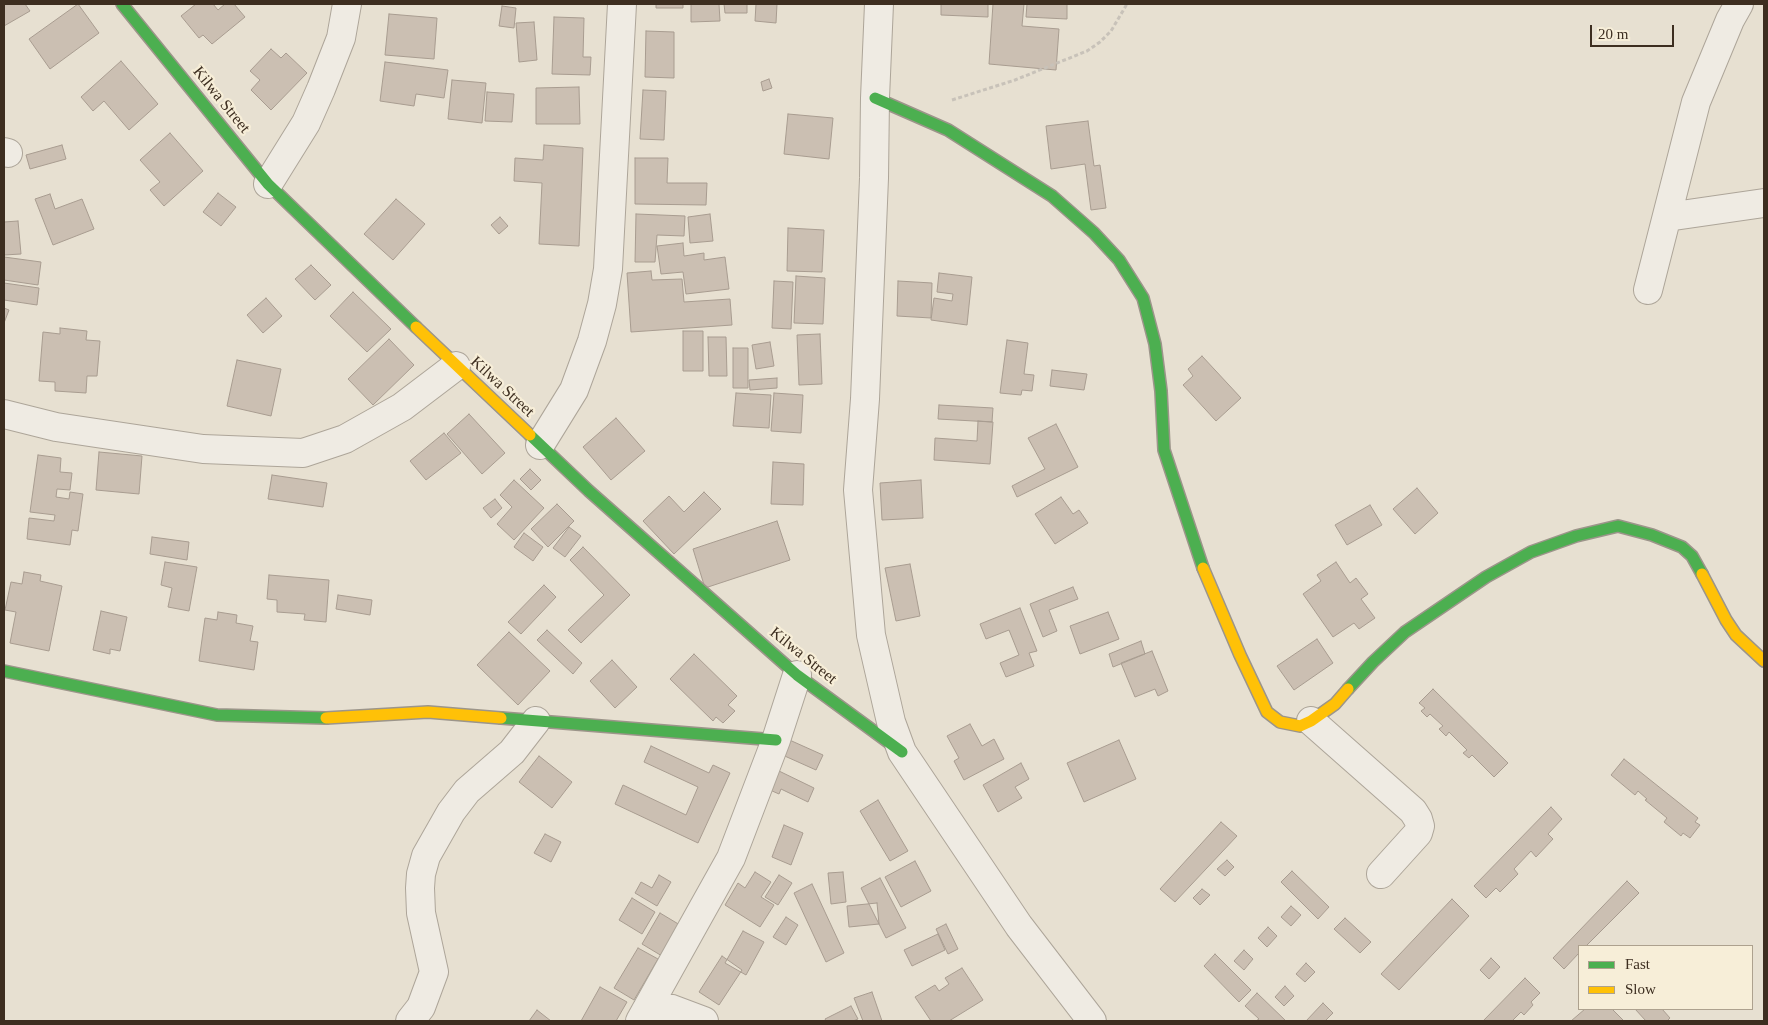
<!DOCTYPE html>
<style>
body{margin:0}
#map{position:relative;width:1768px;height:1025px;overflow:hidden;background:#e7e0d1;font-family:Georgia,serif}
canvas{display:block}
.frame{position:absolute;inset:0;border:5px solid #3d2e20;pointer-events:none}
.legend{position:absolute;left:1578px;top:945px;width:175px;height:65px;box-sizing:border-box;background:#f7eed8;border:1px solid #ada18e;margin:0;padding:6px 9px;list-style:none;font-size:15px;color:#3d2e20}
.legend li{display:flex;align-items:center;gap:10px;height:25px}
.legend b{width:25px;border:1px solid #ada18e}
.scale{position:absolute;left:1590px;top:25px;width:84px;height:22px;box-sizing:border-box;border:2px solid #3d2e20;border-top:0;padding-left:6px;font-size:15px;line-height:18px;white-space:nowrap;color:#3d2e20;-webkit-text-stroke:4px #f7eed8;paint-order:stroke}
</style>
<div id="map">
<canvas width="1768" height="1025"></canvas>
<div class="frame"></div>
<ul class="legend">
<li><b style="height:6px;background:#4caf50"></b>Fast</li>
<li><b style="height:6px;background:#ffc107"></b>Slow</li>
</ul>
<div class="scale">20 m</div>
</div>
<script>
const c = document.querySelector('canvas').getContext('2d');
c.lineJoin = 'round';
function fillPath(path, color) { c.fillStyle = color; c.fill(path, 'evenodd'); }
const shape = rows => new Path2D(rows.map(r => 'M' + r).join(''));
function trace(path, color, width, dash) { c.strokeStyle = color; c.lineWidth = width; c.lineCap = dash ? 'butt' : 'round'; c.setLineDash(dash || []); c.stroke(path); }
function drawText(font, color, halo, rows, align = 'center') {
  c.font = font + ' Georgia,serif'; c.lineWidth = 4.5; c.setLineDash([]); c.textBaseline = 'middle'; c.strokeStyle = halo; c.fillStyle = color; for (const [text, x, y, turn = 0] of rows) {
    c.save(); c.translate(x, y); c.rotate((+turn || 0) * Math.PI / 180); c.textAlign = isNaN(turn) ? turn : align; if (halo) c.strokeText(text, 0, 0); c.fillText(text, 0, 0); c.restore();
  }
}
const building = shape([
 [4,4,25,4,30,11,4,26,4,4],
 [78,4,99,33,50,69,29,39,78,4],
 [196,4,213,4,218,10,225,4,234,4,245,17,212,44,203,35,199,38,181,16,196,4],
 [656,4,683,4,683,8,656,8,656,4],
 [691,4,719,4,720,21,691,22,691,4],
 [724,4,747,4,747,13,725,13,724,4],
 [756,4,777,4,776,23,755,21,756,4],
 [941,4,988,4,988,17,941,15,941,4],
 [993,4,1024,4,1022,26,1059,29,1056,70,989,64,993,4],
 [1027,4,1067,4,1067,19,1026,17,1027,4],
 [502,6,516,8,514,28,499,26,502,6],
 [389,14,437,18,434,59,385,55,389,14],
 [554,17,584,18,583,57,591,57,590,75,552,74,554,17],
 [534,22,537,60,519,62,516,23,534,22],
 [646,31,674,32,674,78,645,77,646,31],
 [271,49,281,58,286,53,307,73,271,110,251,90,260,80,250,71,271,49],
 [121,61,158,104,129,130,104,101,93,111,81,97,121,61],
 [385,62,448,70,444,98,416,94,414,106,380,101,385,62],
 [769,79,772,88,763,91,761,82,769,79],
 [452,80,486,83,482,123,448,119,452,80],
 [579,87,580,124,536,124,536,88,579,87],
 [643,90,666,91,664,140,640,139,643,90],
 [487,92,514,94,512,122,485,121,487,92],
 [788,114,833,118,829,159,784,154,788,114],
 [1088,121,1094,166,1100,165,1106,208,1091,210,1085,164,1051,169,1046,126,1088,121],
 [170,133,203,171,164,206,150,190,160,182,140,160,170,133],
 [62,145,66,159,30,169,26,155,62,145],
 [544,145,583,148,579,246,539,244,542,183,514,181,515,158,543,160,544,145],
 [635,158,668,158,667,183,707,183,706,205,635,204,635,158],
 [218,193,236,207,221,226,203,212,218,193],
 [50,194,55,209,82,199,94,229,53,245,35,199,50,194],
 [396,199,425,224,393,260,364,234,396,199],
 [636,214,685,216,684,236,657,235,655,262,635,262,636,214],
 [710,214,713,241,690,243,688,217,710,214],
 [500,217,508,226,499,234,491,225,500,217],
 [18,221,21,254,4,255,4,222,18,221],
 [788,228,824,230,822,272,787,271,788,228],
 [683,243,684,256,704,253,704,260,725,257,729,289,686,294,683,272,661,274,657,246,683,243],
 [4,257,41,262,38,285,4,280,4,257],
 [311,265,331,285,315,300,295,279,311,265],
 [651,271,652,280,682,279,684,302,730,299,732,325,631,332,627,273,651,271],
 [939,273,972,277,967,325,931,320,934,298,952,301,953,294,937,292,939,273],
 [796,276,825,278,823,324,794,323,796,276],
 [774,281,793,282,791,329,772,328,774,281],
 [898,281,932,283,931,318,897,316,898,281],
 [4,283,39,288,37,305,4,300,4,283],
 [353,292,391,329,367,352,330,316,353,292],
 [266,298,282,316,263,333,247,315,266,298],
 [4,308,9,310,4,323,4,308],
 [60,328,87,331,86,340,100,341,97,376,87,376,86,393,55,391,55,382,39,381,43,332,60,334,60,328],
 [683,331,703,331,703,371,683,371,683,331],
 [820,334,822,384,799,385,797,335,820,334],
 [708,337,726,337,727,376,709,376,708,337],
 [389,339,414,365,373,405,348,379,389,339],
 [1007,340,1028,343,1024,374,1034,375,1032,391,1022,390,1021,395,1000,393,1007,340],
 [770,342,774,366,756,369,752,345,770,342],
 [733,348,748,348,748,388,733,388,733,348],
 [1202,356,1241,398,1216,421,1183,385,1193,376,1188,369,1202,356],
 [237,360,281,369,271,416,227,406,237,360],
 [1052,370,1087,374,1084,390,1050,386,1052,370],
 [777,378,777,388,750,390,749,380,777,378],
 [736,393,771,395,769,428,733,426,736,393],
 [774,393,803,395,801,433,771,431,774,393],
 [939,405,993,408,992,422,938,419,939,405],
 [469,414,505,453,482,474,447,434,469,414],
 [616,418,645,451,611,480,583,447,616,418],
 [978,421,993,422,990,464,934,460,935,438,977,441,978,421],
 [1056,424,1078,467,1017,497,1012,486,1045,469,1028,438,1056,424],
 [444,433,461,453,426,480,410,461,444,433],
 [99,452,142,456,139,494,96,490,99,452],
 [38,455,61,458,60,472,72,473,70,490,57,489,56,497,69,499,70,492,83,494,78,531,72,530,70,545,27,539,29,518,54,521,55,515,30,512,38,455],
 [773,462,804,464,803,505,771,504,773,462],
 [530,469,541,480,531,490,520,479,530,469],
 [272,475,327,483,323,507,268,499,272,475],
 [514,480,544,508,514,540,497,524,512,507,500,495,514,480],
 [921,480,923,518,882,520,880,483,921,480],
 [1417,488,1438,513,1415,534,1393,509,1417,488],
 [704,492,721,509,674,554,643,521,669,496,684,512,704,492],
 [1061,497,1073,514,1079,510,1088,523,1055,544,1035,514,1061,497],
 [495,499,502,508,491,518,483,508,495,499],
 [557,504,574,521,548,547,531,529,557,504],
 [1370,505,1382,525,1347,545,1335,525,1370,505],
 [777,521,790,560,705,588,693,549,777,521],
 [569,527,581,536,565,557,553,548,569,527],
 [524,533,543,547,533,561,514,547,524,533],
 [152,537,189,542,187,560,150,554,152,537],
 [583,547,630,595,581,643,568,630,604,595,570,560,583,547],
 [165,562,197,567,189,611,168,607,172,588,161,585,165,562],
 [1336,562,1350,583,1356,578,1368,594,1361,599,1375,618,1359,629,1354,623,1333,637,1303,594,1321,581,1317,575,1336,562],
 [910,564,920,616,896,621,885,568,910,564],
 [24,572,41,575,40,581,62,586,49,651,10,643,16,612,5,610,11,582,22,584,24,572],
 [269,575,329,580,326,622,304,620,305,614,277,612,277,600,267,599,269,575],
 [544,585,556,597,521,634,508,622,544,585],
 [1073,587,1078,599,1049,610,1057,631,1043,637,1030,604,1073,587],
 [338,595,372,600,370,615,336,609,338,595],
 [1020,608,1037,651,1029,653,1034,666,1006,677,1000,663,1019,655,1009,630,986,639,980,624,1020,608],
 [101,611,127,617,120,651,110,649,110,654,93,650,101,611],
 [218,612,237,615,236,623,253,626,250,641,258,642,254,670,199,661,205,618,217,620,218,612],
 [1108,612,1119,639,1080,654,1070,626,1108,612],
 [547,630,582,663,573,674,537,640,547,630],
 [509,632,550,671,518,705,477,665,509,632],
 [1317,639,1333,663,1294,690,1277,666,1317,639],
 [1141,641,1145,654,1113,667,1109,654,1141,641],
 [1152,651,1168,691,1158,696,1155,689,1135,697,1121,663,1152,651],
 [694,654,737,696,728,705,735,711,723,723,716,717,713,721,670,679,694,654],
 [612,660,637,687,615,708,590,681,612,660],
 [1433,689,1508,763,1494,777,1472,755,1469,758,1463,753,1467,750,1449,732,1446,736,1439,729,1443,726,1430,714,1427,717,1421,711,1425,708,1419,703,1433,689],
 [970,724,982,746,994,739,1004,759,964,780,954,761,959,758,947,736,970,724],
 [785,738,823,755,816,770,778,753,785,738],
 [1119,740,1136,779,1084,802,1067,763,1119,740],
 [651,746,709,773,713,765,730,773,698,843,615,804,623,785,686,815,698,787,644,762,651,746],
 [539,756,572,782,552,808,519,782,539,756],
 [1624,759,1698,818,1695,822,1700,825,1690,838,1683,833,1681,836,1664,822,1667,818,1645,800,1647,799,1638,791,1635,795,1611,775,1624,759],
 [1021,763,1029,779,1015,787,1022,798,998,812,983,785,1021,763],
 [779,771,814,788,808,802,781,789,779,794,770,790,779,771],
 [878,800,908,851,890,861,860,811,878,800],
 [1551,807,1562,819,1548,834,1553,839,1536,857,1531,851,1514,869,1518,874,1500,892,1496,888,1486,898,1474,886,1551,807],
 [1221,822,1237,836,1175,902,1160,889,1221,822],
 [784,825,803,833,791,865,772,857,784,825],
 [545,834,561,842,551,862,534,853,545,834],
 [1227,860,1234,867,1225,876,1217,869,1227,860],
 [915,861,931,891,901,907,885,877,915,861],
 [1292,871,1329,907,1318,919,1281,882,1292,871],
 [755,872,771,882,761,897,774,905,760,927,725,905,738,883,745,888,755,872],
 [843,872,846,902,831,904,828,873,843,872],
 [659,875,671,882,657,906,635,893,641,882,652,888,659,875],
 [779,875,792,883,778,905,765,897,779,875],
 [880,878,906,928,886,938,861,888,880,878],
 [1627,881,1639,893,1586,946,1579,946,1579,953,1564,969,1553,958,1627,881],
 [812,884,844,953,826,962,794,893,812,884],
 [1202,889,1210,895,1200,905,1193,898,1202,889],
 [632,898,655,912,642,934,619,920,632,898],
 [1452,899,1469,916,1399,990,1381,974,1452,899],
 [877,903,879,924,849,927,847,906,877,903],
 [1291,906,1301,915,1291,926,1281,917,1291,906],
 [660,913,680,925,662,956,642,944,660,913],
 [786,917,798,925,786,945,773,937,786,917],
 [1345,918,1371,942,1360,953,1334,929,1345,918],
 [946,924,958,949,948,954,936,929,946,924],
 [1268,927,1277,936,1267,947,1258,938,1268,927],
 [743,931,764,942,746,975,725,963,743,931],
 [938,934,945,950,912,966,904,950,938,934],
 [638,948,658,959,634,1000,614,988,638,948],
 [1244,950,1253,959,1244,970,1234,961,1244,950],
 [1215,954,1251,990,1239,1002,1204,966,1215,954],
 [722,956,742,970,719,1005,699,992,722,956],
 [1491,958,1500,967,1489,979,1480,970,1491,958],
 [1306,963,1315,972,1305,982,1296,974,1306,963],
 [962,968,983,1000,949,1021,931,1021,915,997,935,985,939,991,949,984,945,978,962,968],
 [1525,978,1540,993,1531,1002,1533,1005,1524,1015,1521,1012,1512,1021,1483,1021,1525,978],
 [1285,986,1294,996,1284,1006,1275,997,1285,986],
 [600,987,627,1002,616,1021,581,1021,600,987],
 [872,992,882,1021,863,1021,854,998,872,992],
 [1257,993,1286,1021,1256,1021,1259,1019,1245,1006,1257,993],
 [1323,1003,1333,1013,1325,1021,1306,1021,1323,1003],
 [851,1006,858,1019,853,1021,826,1021,825,1019,851,1006],
 [1585,1009,1612,1009,1624,1021,1571,1021,1585,1009],
 [1635,1009,1662,1009,1670,1018,1667,1021,1646,1021,1635,1009],
 [537,1010,551,1021,529,1021,537,1010]
]);
const path = shape([
 [952,100,1015,80,1087,51,1100,42,1111,31,1127,4]
]);
const street = shape([
 [879,4,875,98,874,178,865,399,858,490,871,635,891,722,902,752,1019,926,1092,1021],
 [4,152,8,153],
 [268,184,306,123,321,89,341,38,347,4],
 [1667,217,1764,203],
 [1648,290,1696,102,1730,20,1739,4],
 [4,414,56,427,203,449,303,453,345,439,402,407,456,366],
 [540,445,574,390,592,341,602,304,608,269,622,4],
 [1311,721,1413,811,1418,819,1420,826,1418,833,1381,874],
 [648,1007,672,1009,704,1021],
 [410,1021,421,1007,434,972,421,913,420,888,421,874,426,856,451,812,467,791,512,752,536,721],
 [640,1021,731,858,776,740,797,675]
]);
const fast = shape([
 [122,4,268,184,416,327],
 [875,98,948,130,1052,196,1094,233,1119,260,1143,298,1155,344,1161,391,1164,450,1203,568],
 [530,435,589,491,797,675,902,752],
 [4,671,217,715,326,718],
 [1348,689,1373,662,1405,632,1486,577,1531,552,1576,536,1618,526,1652,535,1682,547,1692,556,1702,574],
 [501,718,776,740]
]);
const slow = shape([
 [416,327,530,435],
 [1203,568,1240,655,1267,712,1280,722,1300,726,1311,721,1335,704,1348,689],
 [1702,574,1726,620,1736,635,1764,661],
 [326,718,428,712,501,718]
]);
const streetNames = [
 ["Kilwa Street",221,100,51],
 ["Kilwa Street",502,387,43],
 ["Kilwa Street",803,656,39]
];
fillPath(building, '#cbbfb2');
trace(building, '#a89c90', 1);
trace(street, '#ada599', 30);
trace(fast, '#9c958a', 14);
trace(slow, '#9c958a', 14);
trace(path, '#c8c2b9', 3, [4, 2.5]);
trace(street, '#efebe3', 28);
trace(fast, '#4caf50', 11);
trace(slow, '#ffc107', 11);
drawText('16px', '#3d2e20', '#f7eed8', streetNames);
</script>
